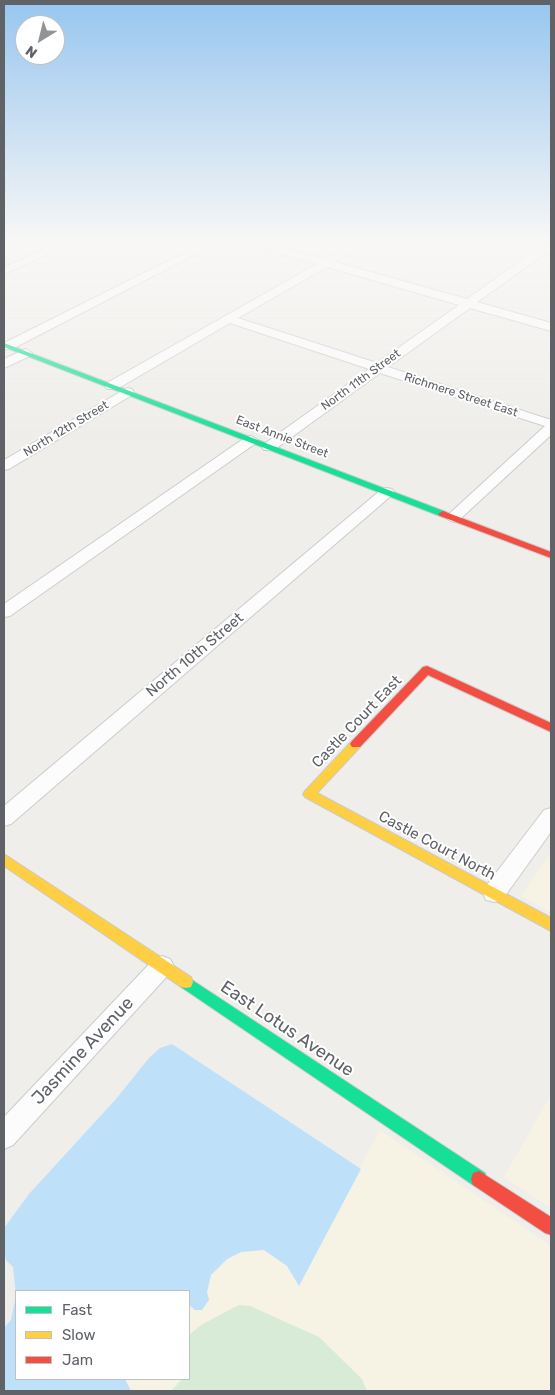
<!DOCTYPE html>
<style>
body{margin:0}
#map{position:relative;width:555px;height:1395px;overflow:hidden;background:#efeeea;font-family:Rubik,sans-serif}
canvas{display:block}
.frame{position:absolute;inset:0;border:5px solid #5f6368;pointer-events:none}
.legend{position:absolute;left:15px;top:1290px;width:175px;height:90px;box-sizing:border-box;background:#fff;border:1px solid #bfc1c3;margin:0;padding:6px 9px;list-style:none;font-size:15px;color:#5f6368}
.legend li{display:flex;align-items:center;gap:10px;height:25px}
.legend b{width:25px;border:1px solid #bfc1c3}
.north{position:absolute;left:15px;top:15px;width:50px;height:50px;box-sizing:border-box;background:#fff;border:1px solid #bfc1c3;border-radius:50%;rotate:216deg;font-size:14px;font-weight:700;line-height:20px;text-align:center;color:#5f6368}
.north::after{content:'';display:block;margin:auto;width:18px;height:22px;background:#919496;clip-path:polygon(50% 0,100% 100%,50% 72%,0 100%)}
</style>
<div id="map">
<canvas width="555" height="1395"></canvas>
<div class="frame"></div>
<ul class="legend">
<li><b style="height:6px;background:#16e098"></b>Fast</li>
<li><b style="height:6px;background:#ffcf43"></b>Slow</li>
<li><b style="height:6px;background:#f24e42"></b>Jam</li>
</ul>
<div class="north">N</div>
</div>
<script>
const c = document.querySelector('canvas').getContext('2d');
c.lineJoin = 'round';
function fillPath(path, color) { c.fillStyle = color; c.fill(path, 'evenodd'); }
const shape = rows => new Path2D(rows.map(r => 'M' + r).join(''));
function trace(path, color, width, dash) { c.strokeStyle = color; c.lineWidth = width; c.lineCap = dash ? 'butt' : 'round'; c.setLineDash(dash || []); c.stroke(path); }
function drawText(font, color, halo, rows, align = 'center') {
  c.font = font + ' Rubik,sans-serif'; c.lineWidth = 4; c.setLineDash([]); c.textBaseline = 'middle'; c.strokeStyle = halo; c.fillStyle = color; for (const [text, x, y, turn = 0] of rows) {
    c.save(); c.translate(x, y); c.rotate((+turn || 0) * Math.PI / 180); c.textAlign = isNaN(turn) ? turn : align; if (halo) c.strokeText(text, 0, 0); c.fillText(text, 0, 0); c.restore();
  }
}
const commercial = shape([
 [551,852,551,913,521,896],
 [551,1095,551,1208,504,1177],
 [380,1130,551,1246,551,1391,367,1391,362,1379,319,1337,250,1306,239,1305,223,1313,201,1325,189,1335,189,1305,195,1310,209,1300,207,1292,211,1275,228,1259,241,1252,264,1250,287,1266,299,1285],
 [125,1379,182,1379,182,1380,171,1391,131,1391]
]);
const green = shape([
 [239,1305,250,1306,319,1337,362,1379,367,1391,171,1391,182,1379,189,1379,189,1335,201,1325]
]);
const water = shape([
 [172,1044,361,1169,299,1286,287,1266,264,1250,241,1252,227,1259,211,1275,207,1292,209,1300,202,1310,195,1310,189,1305,189,1291,16,1291,16,1379,125,1379,131,1391,4,1391,4,1328,11,1320,16,1295,13,1267,6,1260,4,1249,4,1228,29,1194,116,1099,149,1058,160,1048]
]);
const street = shape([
 [59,243,72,243,4,274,4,267,59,243],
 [204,243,217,243,12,349,4,349,4,343,204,243],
 [250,243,266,243,325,259,354,243,366,243,335,262,467,299,535,250,515,245,514,243,530,243,542,246,546,243,551,243,551,254,546,253,477,302,551,323,551,331,470,308,388,367,551,420,551,435,459,520,454,522,449,520,446,517,449,514,545,426,380,373,274,450,264,450,262,447,264,444,369,369,230,323,117,389,107,389,105,386,107,383,317,264,251,245,250,243],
 [327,267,459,305,377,363,238,318,327,267],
 [26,349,32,353,30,356,4,368,4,359,26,349],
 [127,388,132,389,134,392,132,395,9,469,4,470,4,460,127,388],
 [251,436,258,440,256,443,10,616,4,617,4,604,246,437,251,436],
 [387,488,392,489,394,492,392,495,11,824,4,826,4,806,382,489,387,488],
 [551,808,551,832,502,900,494,902,486,900,483,893,486,886,544,810,551,808],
 [162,956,170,959,174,966,170,973,13,1145,4,1149,4,1117,154,959,162,956]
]);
const fast = shape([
 [4,343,446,512,448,514,446,516,440,516,4,347,4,343],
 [186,976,485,1173,487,1179,485,1185,479,1187,473,1185,181,987,179,982,181,977,186,976]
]);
const slow = shape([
 [356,740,360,741,362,744,360,747,317,793,551,918,551,931,305,797,303,794,305,791,352,741,356,740],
 [4,854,191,977,193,982,191,987,186,988,181,987,4,866,4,854]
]);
const jam = shape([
 [443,511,551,552,551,558,440,516,438,514,443,511],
 [427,666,551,723,551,732,428,675,360,747,352,747,350,744,352,741,423,667,427,666],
 [479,1171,551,1217,551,1235,545,1233,473,1185,471,1179,473,1173,479,1171]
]);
const farStreetnames = [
 ["North 11th Street",361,380,-36],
 ["Richmere Street East",461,395,18],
 ["North 12th Street",66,429,-31],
 ["East Annie Street",282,437,21]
];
const streetNames = [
 ["North 10th Street",195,655,-40],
 ["Castle Court East",357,722,-46],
 ["Castle Court North",437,846,28]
];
const nearStreetnames = [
 ["East Lotus Avenue",287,1029,34],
 ["Jasmine Avenue",83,1051,-47]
];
fillPath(commercial, '#f7f3e4');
fillPath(green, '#d8ebd6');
fillPath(water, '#bfe0f9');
trace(street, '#cbcccc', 2);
trace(fast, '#cacacb', 2);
trace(slow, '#cacacb', 2);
trace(jam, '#cacacb', 2);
fillPath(street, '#fdfcfc');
fillPath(fast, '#16e098');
fillPath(slow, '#ffcf43');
fillPath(jam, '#f24e42');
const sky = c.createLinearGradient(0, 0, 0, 438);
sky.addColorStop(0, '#97c6ef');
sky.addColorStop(0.55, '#f8f7f6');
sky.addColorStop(1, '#f8f7f600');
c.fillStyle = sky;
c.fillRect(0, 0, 555, 438);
drawText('12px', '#5f6368', '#fff', farStreetnames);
drawText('15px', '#5f6368', '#fff', streetNames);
drawText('18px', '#5f6368', '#fff', nearStreetnames);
</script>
